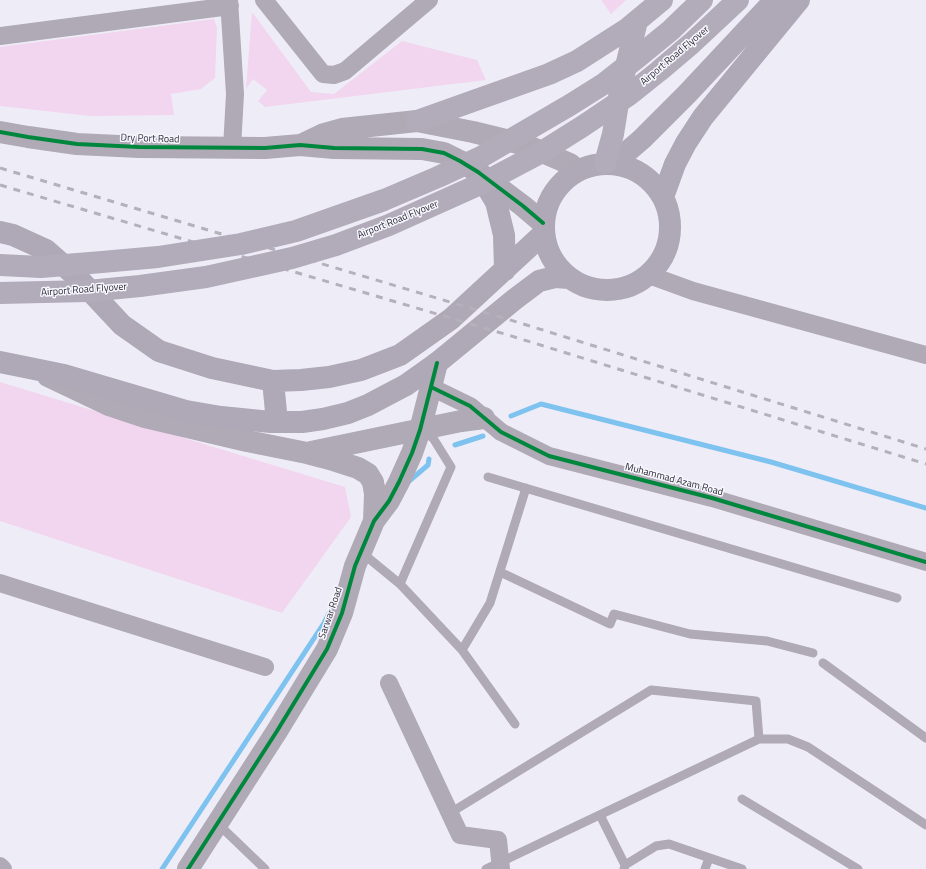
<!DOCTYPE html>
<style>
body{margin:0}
canvas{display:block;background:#eeedf7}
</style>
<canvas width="926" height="869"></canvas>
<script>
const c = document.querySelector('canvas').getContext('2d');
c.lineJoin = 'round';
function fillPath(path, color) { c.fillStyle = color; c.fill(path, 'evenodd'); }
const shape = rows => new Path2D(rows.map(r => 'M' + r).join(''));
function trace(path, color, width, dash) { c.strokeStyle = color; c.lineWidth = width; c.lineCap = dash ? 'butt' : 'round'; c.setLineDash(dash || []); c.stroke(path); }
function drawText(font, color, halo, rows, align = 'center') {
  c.font = font + ' "Titillium Web",sans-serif'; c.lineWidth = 3; c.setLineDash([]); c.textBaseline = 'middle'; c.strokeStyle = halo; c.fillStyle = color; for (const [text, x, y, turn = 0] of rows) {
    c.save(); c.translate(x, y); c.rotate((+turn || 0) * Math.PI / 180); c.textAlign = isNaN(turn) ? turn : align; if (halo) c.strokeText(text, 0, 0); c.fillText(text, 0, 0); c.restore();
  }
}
const green = shape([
 [601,0,626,0,611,14],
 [252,12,311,92,334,94,402,41,477,60,486,80,265,107,258,101,267,90,253,79,246,89],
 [214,19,217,27,215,78,201,89,171,94,174,115,90,116,0,106,0,47],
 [0,382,345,487,351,517,282,613,0,521]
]);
const stream = shape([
 [511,416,541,404,771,462,926,508],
 [455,445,483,436],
 [408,482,428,465,429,459],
 [162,869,324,623,332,608]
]);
const service = shape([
 [488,477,897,598],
 [361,552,400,584,462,650,515,724],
 [500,572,610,624,614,614,690,634,767,641,813,653],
 [400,584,451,467,433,438,424,432],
 [462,650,490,603,526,488],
 [823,663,926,738],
 [742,799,858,869],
 [450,813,651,690,756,701,759,739],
 [600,815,625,865],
 [217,823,265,869],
 [486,869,759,739,788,739,808,747,926,825],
 [624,869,625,865,656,846,669,844,742,869],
 [705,869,709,858]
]);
const minor = shape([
 [229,0,235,94,232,148],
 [264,0,323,74,334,75,345,71,429,0],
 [0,36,230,6],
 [649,275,693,291,926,355],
 [431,387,470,406,501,432,549,456,712,498,926,562],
 [0,583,265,667],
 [389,683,460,835,498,840,501,869],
 [0,866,3,869]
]);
const tertiary = shape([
 [0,132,28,137,77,144,139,147,265,148,300,145,334,148,422,149,444,153,460,161,478,172,523,206,543,223],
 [301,145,324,134,342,129,417,121,473,132,526,145,570,164,576,170],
 [48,376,109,405,145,417,247,441,307,453,330,459,358,468,368,474,373,482,375,494,374,521],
 [311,452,461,421,484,418],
 [188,869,277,731,327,649,342,613,355,566,374,521,389,501,399,482,412,453,420,430,437,363]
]);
const secondary = shape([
 [614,163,642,139,687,94,775,0],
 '544 227a63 63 0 1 1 126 0a63 63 0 1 1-126 0Z',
 [478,172,496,202,504,235,505,270],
 [663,197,675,164,686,143,703,117,799,0],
 [0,232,13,235,46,250,78,278,122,325,159,351,212,368,273,381,301,380,329,377,361,370,400,355,451,319,543,234],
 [0,362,64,375,186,411,221,417,271,422,302,422,323,419,348,413,368,405,406,385,437,363,515,299,539,281,555,277,569,278],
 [273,381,277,422]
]);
const primary = shape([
 [417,121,549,74,577,61,627,29,662,0],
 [605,163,613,134,620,91,637,21]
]);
const rail = shape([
 [0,168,517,322,926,449],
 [0,185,508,335,926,464]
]);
const primaryBridge = shape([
 [0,265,41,267,102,262,158,257,241,244,296,231,384,200,438,177,481,157,570,105,605,83,638,57,671,30,702,0],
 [0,293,88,291,140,286,206,277,292,258,336,245,389,225,487,181,540,153,583,126,629,95,659,71,692,43,738,0]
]);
const cycleway = shape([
 [0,132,28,137,77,144,139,147,265,148,300,145,334,148,422,149,444,153,460,161,478,172,523,206,543,223],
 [431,387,470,406,501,432,549,456,712,498,926,562],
 [188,869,277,731,327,649,342,613,355,566,374,521,389,501,399,482,412,453,420,430,437,363]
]);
const streetNames = [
 ["Airport Road Flyover",675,56,-40],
 ["Dry Port Road",150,139,2],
 ["Airport Road Flyover",398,220,-22],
 ["Airport Road Flyover",84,290,-4],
 ["Muhammad Azam Road",674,480,15],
 ["Sarwar Road",331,613,-71]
];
fillPath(green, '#f2d5ee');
trace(stream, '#7ec2ef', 5);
trace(service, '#b0a9b6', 9);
trace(minor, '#b0a9b6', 18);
trace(tertiary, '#b0a9b6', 22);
trace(secondary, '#afa8b6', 22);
trace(primary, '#b2acba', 22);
trace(rail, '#b3b1ba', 3, [7, 7]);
trace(primaryBridge, '#b2acba', 22);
trace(cycleway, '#00873e', 4);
drawText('10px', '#2c2c37', '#f8f7fe', streetNames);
</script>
